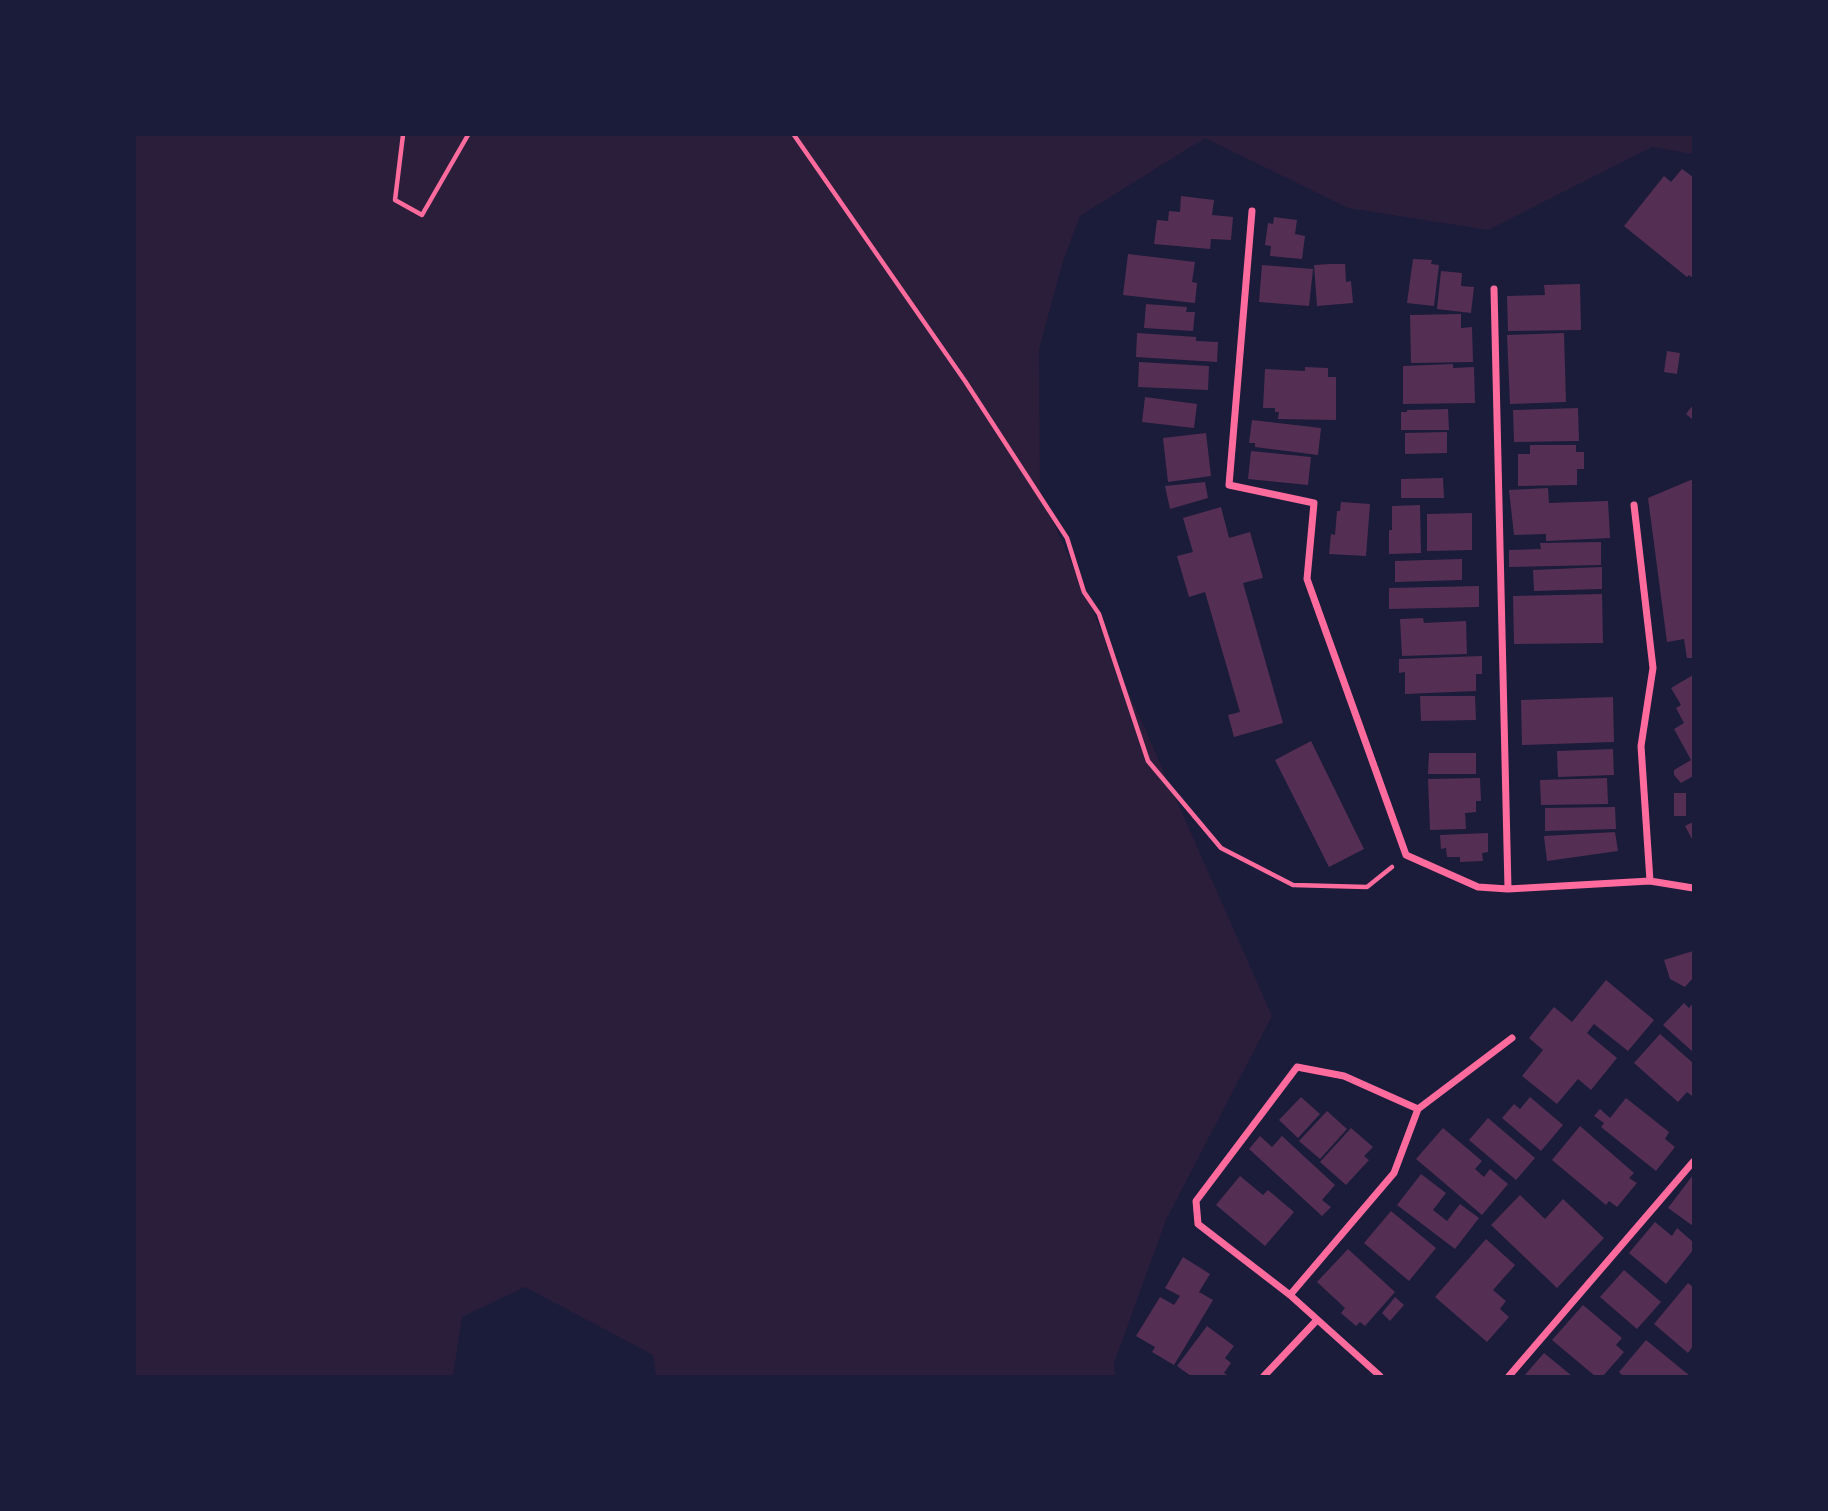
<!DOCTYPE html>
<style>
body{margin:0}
#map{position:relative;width:1828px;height:1511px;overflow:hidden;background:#1b1b3a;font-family:"Noto Sans",sans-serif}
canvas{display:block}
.frame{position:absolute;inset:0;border:136px solid #1b1b3a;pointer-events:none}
</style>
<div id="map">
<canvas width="1828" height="1511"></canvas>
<div class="frame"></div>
</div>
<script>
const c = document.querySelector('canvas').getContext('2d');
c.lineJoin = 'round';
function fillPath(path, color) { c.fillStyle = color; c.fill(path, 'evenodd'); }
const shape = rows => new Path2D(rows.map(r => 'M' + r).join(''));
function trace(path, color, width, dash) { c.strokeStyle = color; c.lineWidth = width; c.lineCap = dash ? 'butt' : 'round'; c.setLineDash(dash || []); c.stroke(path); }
const green = shape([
 [135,135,1693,135,1693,154,1652,147,1488,230,1348,208,1205,138,1080,216,1063,261,1039,349,1040,492,1272,1016,1166,1220,1114,1363,1116,1376,656,1376,653,1355,525,1287,462,1317,453,1376,135,1376]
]);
const building = shape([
 [1682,169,1693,177,1693,278,1689,275,1687,277,1624,226,1664,176,1671,182],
 [1181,196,1214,200,1212,215,1233,217,1231,240,1211,239,1210,249,1154,244,1157,220,1168,221,1169,211,1180,212],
 [1274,217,1297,220,1295,234,1305,236,1302,259,1270,256,1271,246,1265,245,1268,223,1273,224],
 [1128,254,1195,262,1192,282,1197,283,1195,303,1123,295],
 [1413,259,1432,260,1431,264,1439,265,1434,306,1407,303],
 [1331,264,1345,264,1346,282,1351,281,1353,303,1317,306,1314,265],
 [1262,265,1313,269,1309,306,1259,302],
 [1441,271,1462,273,1461,286,1474,287,1471,313,1437,309],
 [1580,284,1581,330,1508,331,1507,296,1545,295,1544,285],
 [1146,304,1187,307,1186,312,1195,312,1193,331,1144,328],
 [1461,314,1461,328,1472,327,1473,362,1411,363,1410,315],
 [1137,333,1196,337,1196,341,1218,342,1217,362,1136,357],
 [1564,333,1566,402,1510,404,1507,335],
 [1667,351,1680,353,1677,374,1664,372],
 [1139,362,1209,366,1208,390,1138,387],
 [1453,364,1453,368,1474,367,1475,403,1403,404,1403,366],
 [1305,367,1328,368,1328,377,1336,377,1336,420,1278,419,1279,412,1275,412,1275,408,1263,408,1265,369,1305,371],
 [1145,397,1197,404,1194,428,1142,422],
 [1693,405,1693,420,1686,414],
 [1578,408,1579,441,1514,442,1513,410],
 [1448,409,1449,430,1401,430,1401,412,1407,412,1407,410],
 [1252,420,1321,428,1318,455,1255,447,1255,443,1249,443],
 [1447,432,1447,453,1405,454,1405,433],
 [1206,433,1211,476,1168,482,1163,438],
 [1530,445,1576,445,1576,452,1584,452,1584,469,1577,469,1577,485,1518,486,1518,454,1530,454],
 [1251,451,1311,457,1308,485,1248,479],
 [1443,478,1444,498,1401,498,1401,479],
 [1693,479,1693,658,1687,658,1684,639,1667,642,1648,498],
 [1205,482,1208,498,1170,509,1165,486],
 [1548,488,1549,503,1608,501,1610,538,1546,541,1546,534,1514,535,1509,490],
 [1341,502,1370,504,1366,556,1329,554,1331,534,1335,535,1337,511,1340,511],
 [1420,505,1421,553,1389,554,1389,530,1392,530,1392,506],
 [1221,507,1229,538,1250,532,1263,578,1243,583,1283,723,1234,737,1228,715,1240,712,1205,592,1189,597,1177,556,1193,552,1183,518],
 [1472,513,1472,550,1427,551,1427,514],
 [1601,542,1601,565,1509,567,1509,550,1541,549,1540,543],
 [1462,559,1462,580,1395,582,1395,561],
 [1602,567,1602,589,1534,591,1533,570],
 [1479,586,1479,607,1389,609,1389,588],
 [1602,594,1603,643,1514,644,1513,596],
 [1423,618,1424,623,1466,621,1467,654,1402,656,1400,619],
 [1482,656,1482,674,1476,674,1476,691,1405,694,1405,672,1399,673,1399,659],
 [1693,675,1693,776,1681,783,1674,775,1674,770,1691,760,1674,729,1684,723,1676,708,1681,705,1671,688],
 [1420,696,1475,696,1476,720,1421,721],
 [1613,697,1614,742,1522,745,1521,700],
 [1311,741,1364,849,1329,867,1275,760],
 [1613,749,1614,775,1558,777,1557,751],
 [1429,753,1476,753,1476,774,1428,774],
 [1480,778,1481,801,1476,801,1476,812,1465,813,1466,829,1430,830,1428,779],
 [1607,778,1608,804,1541,805,1540,780],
 [1674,793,1686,793,1686,816,1674,816],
 [1615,807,1616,829,1545,831,1545,808],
 [1693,822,1693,841,1685,826],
 [1615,832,1618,851,1547,861,1544,836],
 [1488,833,1488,852,1482,853,1483,861,1460,862,1460,857,1447,857,1446,848,1441,849,1440,835],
 [1693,951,1693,978,1685,987,1670,979,1664,960],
 [1606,980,1654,1020,1628,1051,1594,1024,1587,1033,1617,1058,1591,1090,1578,1079,1557,1104,1522,1076,1543,1050,1529,1038,1554,1007,1572,1022],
 [1684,1003,1689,1008,1693,1003,1693,1052,1663,1025],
 [1660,1034,1693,1063,1693,1095,1692,1096,1687,1092,1678,1102,1634,1063],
 [1301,1097,1320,1114,1298,1138,1279,1120],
 [1530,1097,1563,1125,1541,1151,1502,1118,1514,1104,1520,1109],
 [1626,1098,1669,1132,1665,1139,1675,1147,1656,1171,1601,1127,1604,1123,1594,1116,1600,1109,1610,1118],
 [1327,1111,1347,1129,1320,1159,1299,1141],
 [1488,1118,1535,1158,1516,1180,1469,1140],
 [1580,1126,1634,1173,1629,1178,1637,1183,1617,1207,1609,1201,1606,1205,1552,1160],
 [1351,1128,1373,1147,1364,1156,1369,1160,1346,1185,1320,1162],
 [1443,1128,1482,1161,1475,1169,1484,1177,1490,1169,1508,1184,1482,1215,1416,1159],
 [1260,1136,1272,1147,1282,1136,1335,1185,1322,1200,1331,1207,1322,1216,1249,1149],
 [1421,1174,1446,1193,1433,1210,1447,1221,1460,1204,1479,1218,1455,1249,1397,1205],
 [1693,1175,1693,1226,1668,1208],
 [1240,1176,1263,1195,1268,1190,1294,1212,1265,1246,1216,1205],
 [1520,1195,1545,1219,1563,1199,1604,1238,1557,1288,1491,1225],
 [1391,1211,1436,1248,1409,1281,1364,1243],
 [1655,1222,1672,1236,1677,1228,1693,1242,1693,1250,1666,1284,1629,1253],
 [1486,1239,1515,1265,1493,1290,1506,1301,1500,1309,1509,1317,1487,1342,1435,1297],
 [1348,1249,1395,1292,1365,1326,1360,1322,1356,1326,1341,1313,1345,1308,1317,1282],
 [1183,1257,1210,1274,1199,1292,1213,1300,1174,1365,1152,1352,1155,1347,1136,1336,1160,1297,1174,1305,1180,1296,1165,1288],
 [1624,1270,1661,1302,1637,1329,1600,1297],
 [1688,1283,1693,1287,1693,1346,1688,1353,1654,1324],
 [1395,1297,1404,1305,1390,1321,1382,1313],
 [1583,1305,1622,1338,1616,1345,1624,1352,1603,1376,1595,1376,1552,1340],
 [1207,1326,1234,1346,1225,1358,1231,1363,1224,1373,1229,1376,1191,1376,1177,1366],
 [1646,1340,1690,1376,1623,1376,1619,1372],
 [1544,1353,1572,1376,1524,1376]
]);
const path = shape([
 [403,135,395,200,422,215,468,135],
 [794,135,965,381,1067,538,1084,592,1099,614,1148,761,1221,848,1293,885,1367,887,1392,867]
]);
const minor = shape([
 [1252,211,1229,485,1314,503,1307,579,1406,855,1478,887,1508,889,1650,881,1693,888],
 [1494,289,1508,889],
 [1634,505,1653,668,1641,746,1650,881],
 [1290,1295,1394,1173,1418,1109,1512,1038],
 [1264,1376,1317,1320],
 [1380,1376,1290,1295,1198,1224,1196,1201,1297,1067,1344,1076,1418,1109],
 [1509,1376,1693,1162]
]);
fillPath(green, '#2a1e3b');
fillPath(building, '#542f53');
trace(path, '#ff6b9d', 4.5);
trace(minor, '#ff6b9d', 7);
</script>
